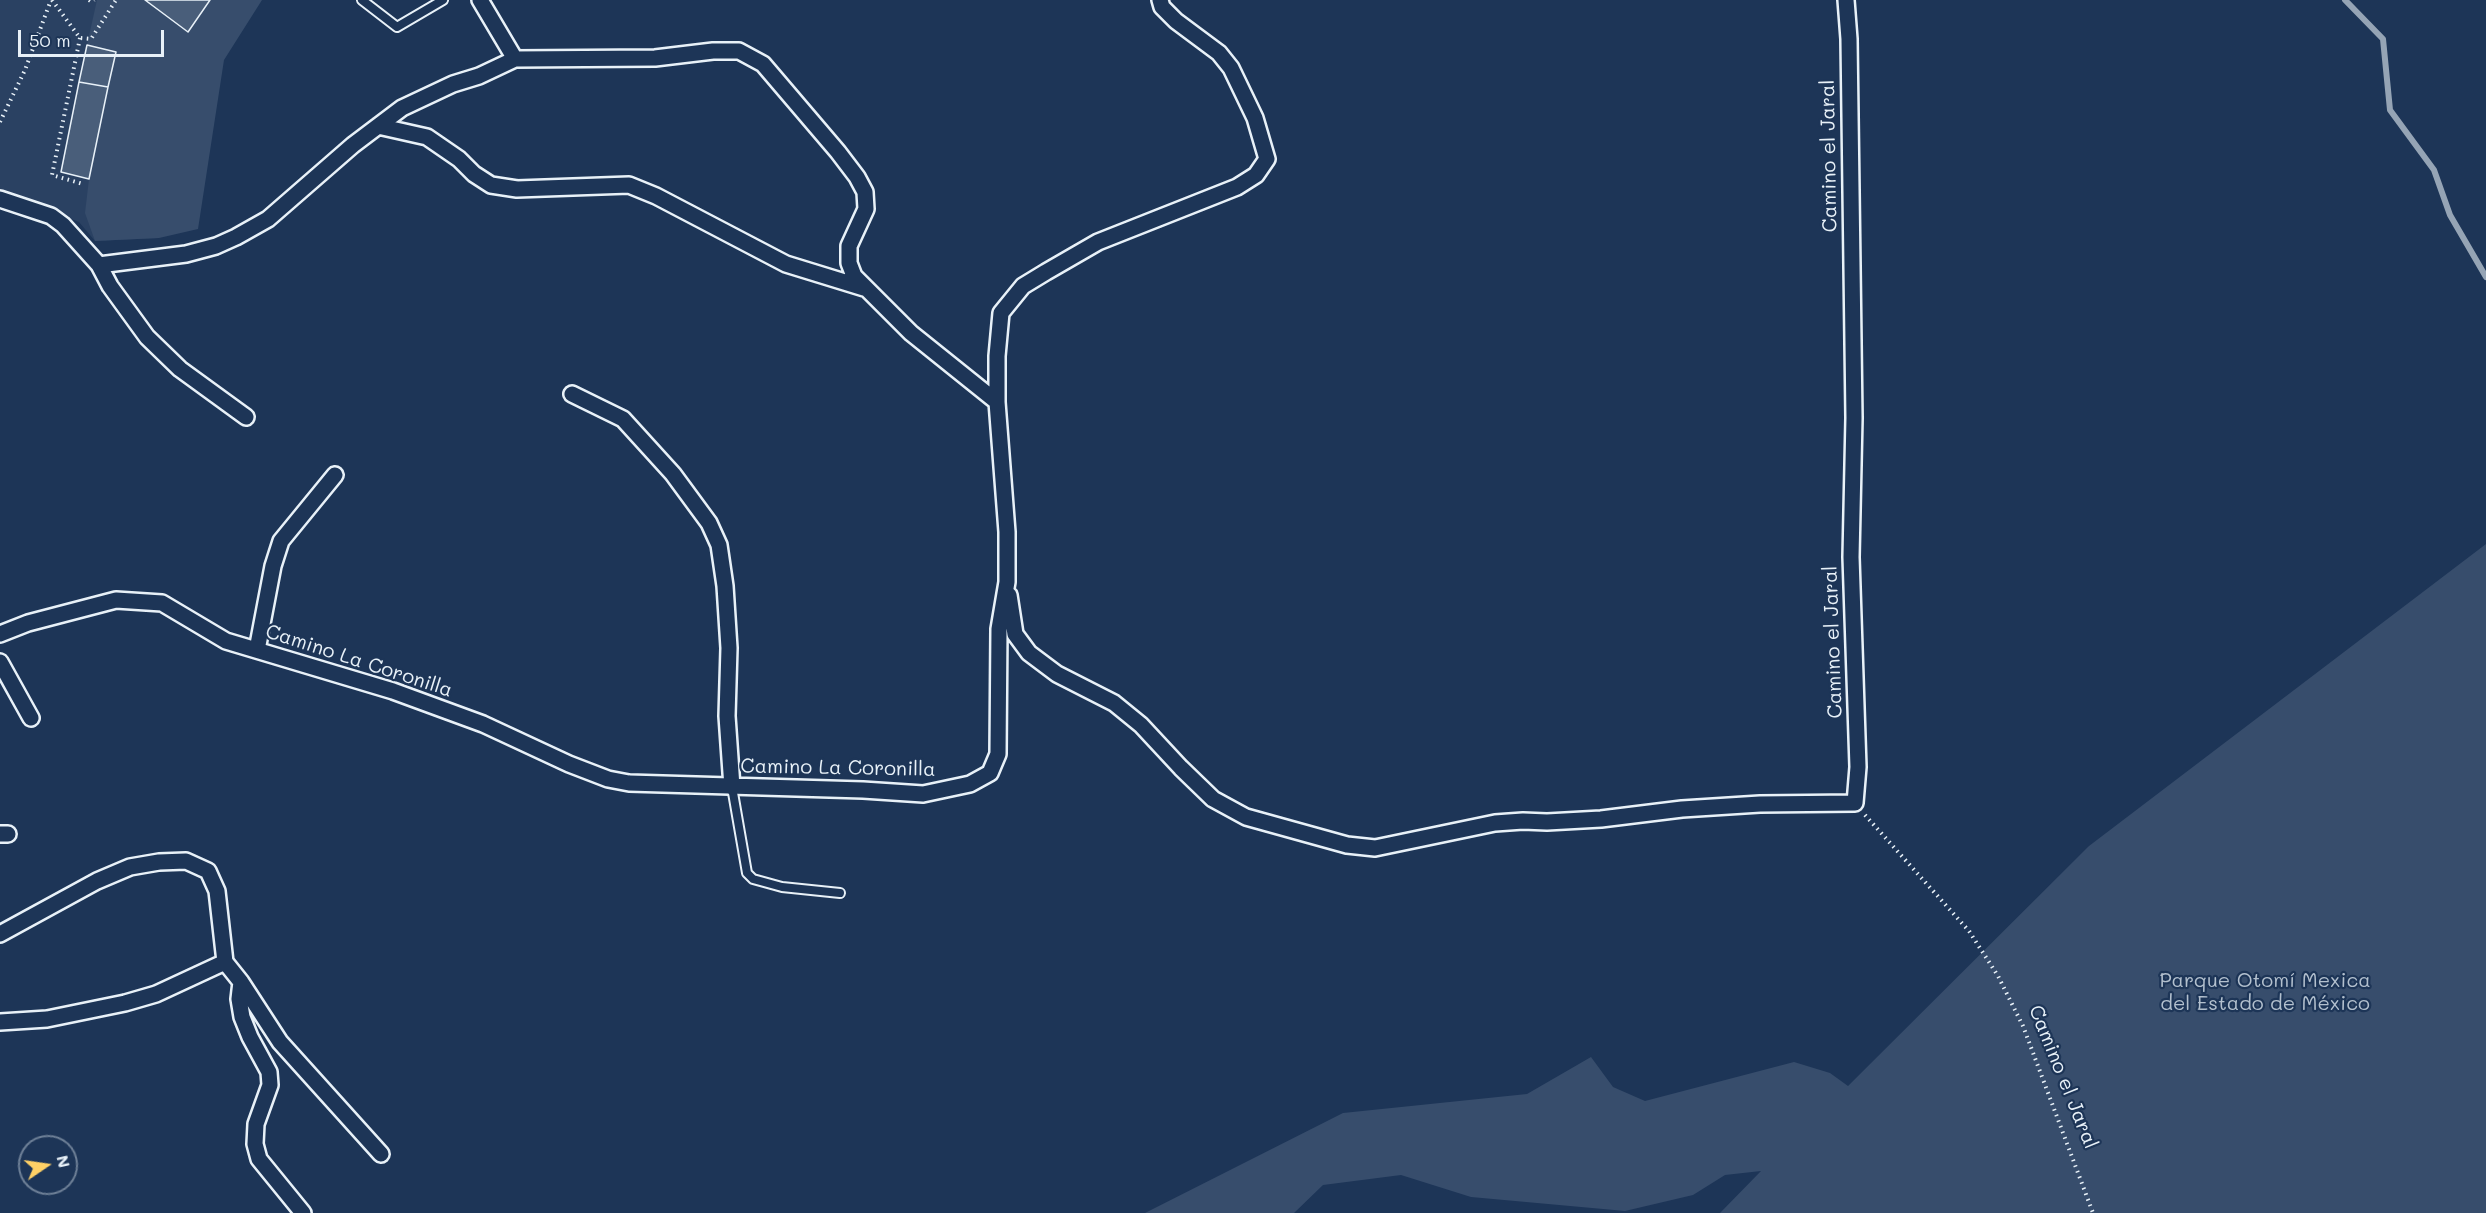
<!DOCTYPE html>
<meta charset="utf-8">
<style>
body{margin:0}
#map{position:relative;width:2486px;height:1213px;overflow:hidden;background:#1d3557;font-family:Mali,sans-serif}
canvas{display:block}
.north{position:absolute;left:18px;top:1135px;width:60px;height:60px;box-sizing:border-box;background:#1d3557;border:2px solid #6e8097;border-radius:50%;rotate:77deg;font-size:16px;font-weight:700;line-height:24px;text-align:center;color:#e8f1f8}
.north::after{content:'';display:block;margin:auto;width:21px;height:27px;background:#ffd166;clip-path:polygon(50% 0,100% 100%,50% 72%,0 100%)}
.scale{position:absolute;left:18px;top:30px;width:146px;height:27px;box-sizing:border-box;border:3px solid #e8f1f8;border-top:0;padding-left:8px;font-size:18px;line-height:21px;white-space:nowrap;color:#e8f1f8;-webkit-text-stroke:4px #1d3557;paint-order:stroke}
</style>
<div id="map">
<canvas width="2486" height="1213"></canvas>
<div class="north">N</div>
<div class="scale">50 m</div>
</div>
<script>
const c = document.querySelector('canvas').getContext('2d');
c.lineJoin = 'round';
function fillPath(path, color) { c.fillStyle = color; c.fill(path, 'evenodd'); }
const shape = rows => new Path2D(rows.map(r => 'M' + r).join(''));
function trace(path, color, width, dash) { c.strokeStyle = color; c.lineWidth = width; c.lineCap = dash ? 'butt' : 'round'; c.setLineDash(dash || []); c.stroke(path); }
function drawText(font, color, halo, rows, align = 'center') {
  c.font = font + ' Mali,sans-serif'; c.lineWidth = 4.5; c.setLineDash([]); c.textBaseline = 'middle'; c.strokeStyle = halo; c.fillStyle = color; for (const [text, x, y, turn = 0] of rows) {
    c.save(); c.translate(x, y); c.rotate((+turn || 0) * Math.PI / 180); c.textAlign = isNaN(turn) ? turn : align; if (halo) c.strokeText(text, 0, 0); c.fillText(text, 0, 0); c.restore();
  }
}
const built = shape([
 [0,0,260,0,232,41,220,68,159,238,95,241,79,222,0,192]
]);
const green = shape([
 [97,0,145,0,187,32,210,0,262,0,224,60,198,229,159,238,95,241,85,213,89,179,115,52,87,45],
 [2486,544,2486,1213,1720,1213,1761,1171,1725,1175,1693,1195,1625,1211,1471,1197,1401,1175,1323,1185,1294,1213,1145,1213,1343,1113,1527,1094,1591,1057,1613,1087,1645,1101,1794,1062,1830,1073,1848,1086,2089,846]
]);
const stream = shape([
 [2345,0,2383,39,2390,110,2434,170,2450,215,2486,277]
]);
const building = shape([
 [145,0,210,0,188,32,145,0],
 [87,45,116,52,108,87,79,82,87,45],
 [79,82,108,87,89,179,61,172,79,82]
]);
const path = shape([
 [52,0,80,38,91,39,116,0],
 [89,0,92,2,94,0],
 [80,38,52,175,83,184],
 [0,122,25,70,51,0],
 [1865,815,1969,931,1998,976,2023,1026,2093,1213]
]);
const lane = shape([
 [362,0,397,27,443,0],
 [732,787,747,873,753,879,782,887,840,893]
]);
const street = shape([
 [480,0,515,59],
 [378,126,427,137,459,159,474,174,491,185,517,189,629,185,656,196,786,264,864,288],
 [0,199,51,216,63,225,99,265,110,286,147,337,180,369,246,417],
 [99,265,186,254,216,246,236,237,268,219,353,145,402,108,453,84,479,76,515,59,655,58,713,51,739,51,763,64,838,152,857,177,865,192,866,209,849,246,849,263,854,276,911,333,997,402],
 [572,394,623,419,673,474,709,523,719,545,725,586,729,648,727,716,732,787],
 [1009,595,1015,634,1029,653,1057,674,1114,703,1141,725,1181,768,1213,799,1246,817,1347,845,1375,848,1495,823,1523,821,1547,822,1601,819,1682,809,1760,804,1855,803,1858,767,1851,557,1854,418,1849,39,1846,0],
 [0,634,28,623,116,600,162,603,226,641,393,691,483,724,569,764,608,779,629,783,863,790,923,794,970,784,990,773,998,754,999,629,1007,582,1007,532,997,402,997,356,1001,313,1023,286,1046,272,1098,242,1237,187,1256,175,1267,159,1255,118,1231,68,1219,53,1176,21,1162,7,1160,0],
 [257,650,273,566,281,541,335,475],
 [0,662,31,718],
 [0,834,8,834],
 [0,934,97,881,130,867,159,862,186,861,208,871,217,891,225,962,241,982,280,1042,381,1154],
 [241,982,239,999,242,1017,250,1037,269,1072,270,1085,256,1124,255,1144,259,1159,303,1213],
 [0,1022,47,1019,125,1003,156,994,225,962]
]);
const streetNames = [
 ["Camino el Jaral",1829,156,-91],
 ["Camino el Jaral",1833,642,-92],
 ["Camino La Coronilla",359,661,18],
 ["Camino La Coronilla",838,768,1],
 ["Camino el Jaral",2063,1077,68]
];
const parkNames = [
 ["Parque Otomí Mexica",2265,981],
 ["del Estado de México",2265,1004]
];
fillPath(built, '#2a4162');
fillPath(green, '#374d6c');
trace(stream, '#95a4b5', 6);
fillPath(building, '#495e7a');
trace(building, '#e8f1f8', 1.5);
trace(lane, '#e8f1f8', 12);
trace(street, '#e8f1f8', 20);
trace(path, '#e8f1f8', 4, [1.5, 4.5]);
trace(lane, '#1d3557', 8);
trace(street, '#1d3557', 15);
drawText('20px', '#e8f1f8', '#1d3557', streetNames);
drawText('20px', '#b3c0ce', '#1d3557', parkNames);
</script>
